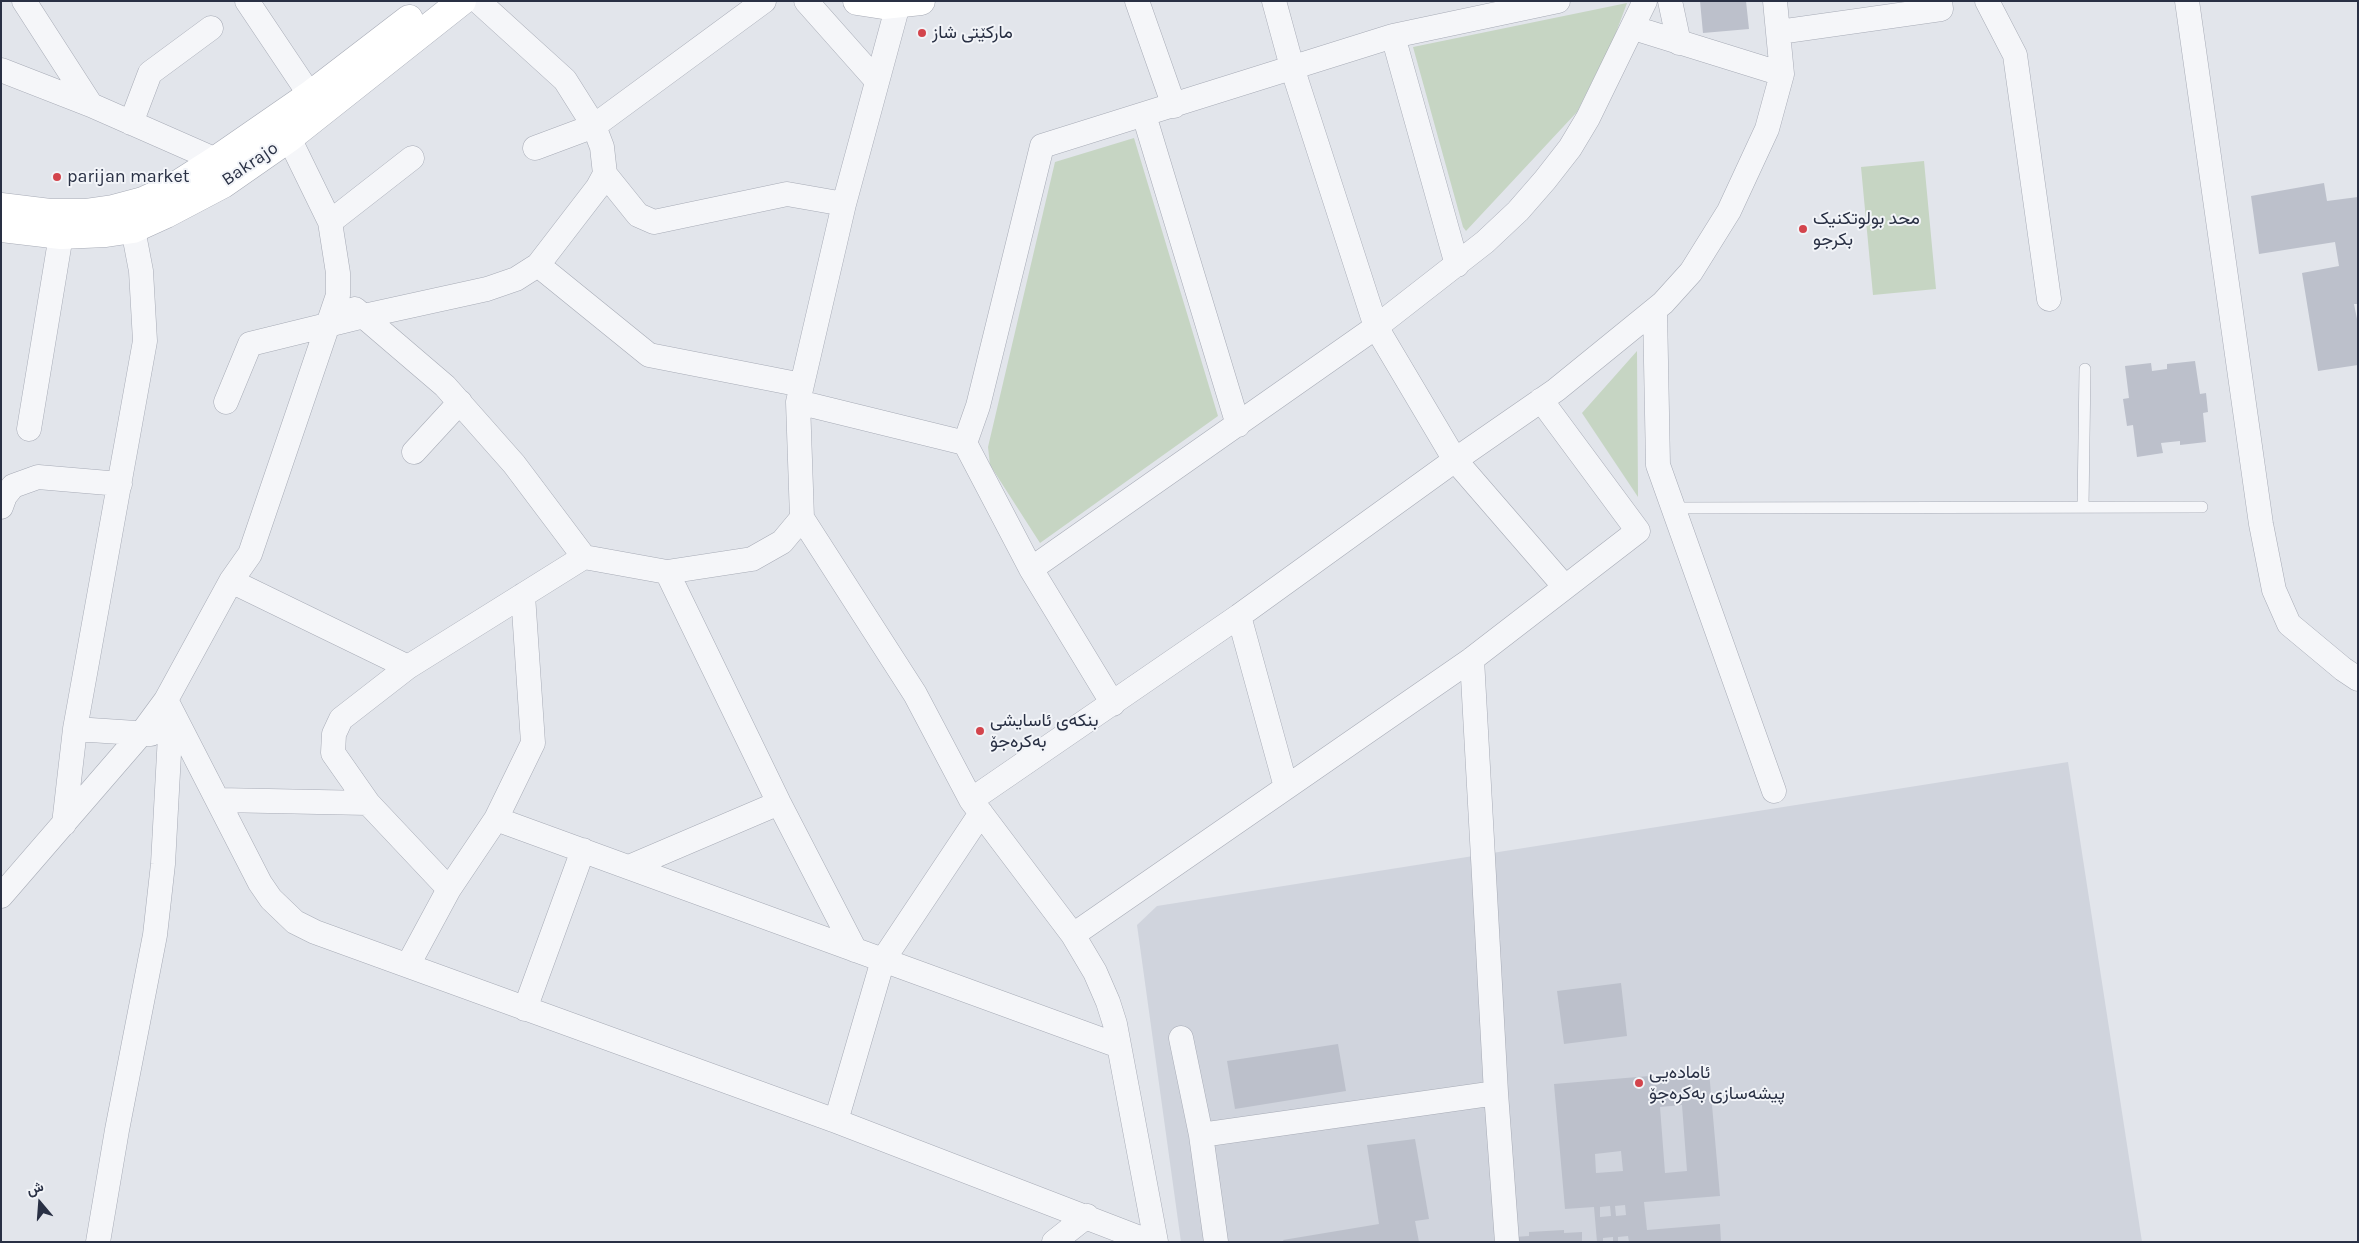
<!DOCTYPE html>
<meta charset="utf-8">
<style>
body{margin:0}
#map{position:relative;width:2359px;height:1243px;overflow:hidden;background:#e2e5eb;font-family:Karla,Vazirmatn,sans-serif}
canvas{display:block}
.frame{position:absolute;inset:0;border:2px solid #293044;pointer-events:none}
.north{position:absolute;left:15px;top:1178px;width:50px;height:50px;-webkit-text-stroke:4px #f2f4f8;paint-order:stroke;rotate:342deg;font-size:14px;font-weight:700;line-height:20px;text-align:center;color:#293044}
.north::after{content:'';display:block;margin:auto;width:18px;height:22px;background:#293044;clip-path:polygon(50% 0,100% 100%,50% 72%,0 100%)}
</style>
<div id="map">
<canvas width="2359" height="1243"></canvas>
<div class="frame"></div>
<div class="north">ش</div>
</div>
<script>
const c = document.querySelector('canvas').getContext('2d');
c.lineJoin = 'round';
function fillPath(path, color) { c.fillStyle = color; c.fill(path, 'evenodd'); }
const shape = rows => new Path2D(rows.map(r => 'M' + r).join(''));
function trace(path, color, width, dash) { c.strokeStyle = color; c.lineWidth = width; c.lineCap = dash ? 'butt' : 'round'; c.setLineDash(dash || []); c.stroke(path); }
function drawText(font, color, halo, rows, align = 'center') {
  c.font = font + ' Karla,Vazirmatn,sans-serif'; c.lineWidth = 4; c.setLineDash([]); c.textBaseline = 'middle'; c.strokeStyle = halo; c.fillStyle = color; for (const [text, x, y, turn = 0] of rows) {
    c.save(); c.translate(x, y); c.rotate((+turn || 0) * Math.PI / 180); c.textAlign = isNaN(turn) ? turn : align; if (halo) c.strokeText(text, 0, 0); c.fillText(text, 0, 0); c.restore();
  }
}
const built = shape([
 [2068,762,2142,1242,1181,1242,1137,925,1157,906]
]);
const green = shape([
 [1627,3,1614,38,1577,112,1466,231,1463,227,1413,47],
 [1134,138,1218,416,1040,543,990,465,988,447,1055,162],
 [1924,161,1936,289,1873,295,1861,167],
 [1637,351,1638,497,1582,413]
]);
const building = shape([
 [1700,1,1746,1,1749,29,1703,33],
 [2324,183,2327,201,2358,197,2358,304,2354,304,2358,324,2358,365,2318,371,2302,273,2339,266,2335,242,2259,254,2251,196],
 [2195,361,2200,394,2206,393,2208,412,2203,413,2206,442,2180,445,2180,441,2161,443,2163,453,2137,457,2133,425,2127,426,2123,399,2129,398,2125,366,2151,363,2152,371,2167,369,2167,364],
 [1621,983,1627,1036,1564,1044,1557,991],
 [1338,1044,1346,1091,1235,1109,1227,1061],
 [1709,1071,1720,1196,1644,1202,1647,1230,1720,1224,1721,1242,1629,1242,1628,1236,1618,1237,1618,1242,1613,1242,1613,1237,1603,1238,1603,1242,1597,1242,1594,1207,1565,1209,1554,1084],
 [1682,1105,1687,1171,1665,1173,1660,1107],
 [1621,1151,1623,1171,1596,1173,1595,1154],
 [1625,1205,1626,1215,1616,1216,1615,1206],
 [1610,1206,1611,1216,1600,1217,1600,1207],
 [1415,1139,1429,1219,1415,1221,1419,1242,1284,1242,1283,1240,1379,1224,1367,1145],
 [1564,1230,1564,1233,1582,1232,1582,1242,1514,1242,1514,1237,1529,1236,1529,1232]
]);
const lane = shape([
 [2083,507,2085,369],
 [1673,508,2202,507]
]);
const street = shape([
 [24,1,91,105],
 [247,1,310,95],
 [806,1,877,81],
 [899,1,844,204,798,402,802,518,915,694,971,800,1073,935,1095,972,1108,1002,1115,1024,1156,1242],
 [1137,1,1174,106],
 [1274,1,1292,67,1376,327,1455,460,1565,587],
 [1670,1,1679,43],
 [1987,1,2015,55,2049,299],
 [2187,1,2261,524,2274,590,2289,624,2343,669,2358,679],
 [1634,28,1782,74],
 [1779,32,1941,9,1940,1],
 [1393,36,1457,265],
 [1,70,91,105,216,160],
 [1144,115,1238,425],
 [131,123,150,73,211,28],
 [535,148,594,126,764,1],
 [605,174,638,215,654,222,787,194,844,204],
 [330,222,412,158],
 [538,265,649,355,802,385],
 [355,309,445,386,514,464,584,557,667,572,752,559,782,542,802,518],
 [1655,310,1658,465,1774,791],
 [226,402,250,344,364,316,487,289,516,279,538,265,598,187,605,174,602,147,594,126,565,80,478,1],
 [798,402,965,443],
 [29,429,61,235],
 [414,452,460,402],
 [1,507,5,496,13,486,38,477,120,484],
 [1031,569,1376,327,1485,242,1518,211,1545,180,1570,148,1588,118,1645,1],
 [667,572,779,803,855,950],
 [231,581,408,667],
 [1239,616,1286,787],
 [1472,659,1496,1093,1507,1242],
 [166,700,260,883,271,899,295,922,315,932,836,1121,1150,1242],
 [1113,704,1031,569,965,443,978,406,1042,146,1393,36,1558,1],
 [75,729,151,734],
 [219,800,368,803],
 [971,800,1239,616,1455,460,1556,390,1663,303,1691,272,1729,211,1767,129,1782,74,1775,1],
 [496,819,1119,1046],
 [64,824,75,729,145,341,141,271,133,229],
 [629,867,779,803],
 [449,889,368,803,333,753,334,734,341,719,408,667,584,557],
 [1,896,141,734,166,700,231,581,250,554,338,295,338,273,330,222,289,138],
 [1073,935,1472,659,1638,531,1541,400],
 [408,965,449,889,496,819,533,743,523,595],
 [525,1009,583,850],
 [1181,1038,1201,1135,1216,1242],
 [836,1121,883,960,981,813],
 [1201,1135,1496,1093],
 [98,1242,117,1130,155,935,163,864,170,735,167,712],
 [1054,1242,1087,1216]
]);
const secondary = shape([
 [857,1,883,5,921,1],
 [1,207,50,213,85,213,113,209,143,201,172,188,216,160,310,95,409,19],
 [1,228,61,235,106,233,133,229,166,214,223,184,289,138,462,1]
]);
const markers = [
 [922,33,5,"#d3444c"],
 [57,177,5,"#d3444c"],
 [1803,229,5,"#d3444c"],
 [980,731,5,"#d3444c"],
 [1639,1083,5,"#d3444c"]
];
const poiNames = [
 ["مارکێتی شاز",932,33],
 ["parijan market",67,177],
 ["محد بولوتکنیک",1813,219],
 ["بکرجو",1813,240],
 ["بنکەی ئاسایشی",990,721],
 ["بەکرەجۆ",990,742],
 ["ئامادەیی",1649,1073],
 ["پیشەسازی بەکرەجۆ",1649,1094]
];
const streetNames = [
 ["Bakrajo",250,164,-34]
];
fillPath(built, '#d0d4dd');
fillPath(green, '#c6d5c3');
fillPath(building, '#bcc0cb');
trace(lane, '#a7abb6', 12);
trace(street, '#a7abb6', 25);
trace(secondary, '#a7abb6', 29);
trace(lane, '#f5f6f9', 11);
trace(street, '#f5f6f9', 24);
trace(secondary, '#fff', 28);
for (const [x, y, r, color] of markers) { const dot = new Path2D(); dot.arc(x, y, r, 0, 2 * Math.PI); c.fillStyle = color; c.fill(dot); trace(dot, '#f2f4f8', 2); }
drawText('18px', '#293044', '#f2f4f8', poiNames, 'left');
drawText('18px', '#293044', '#f2f4f8', streetNames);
</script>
